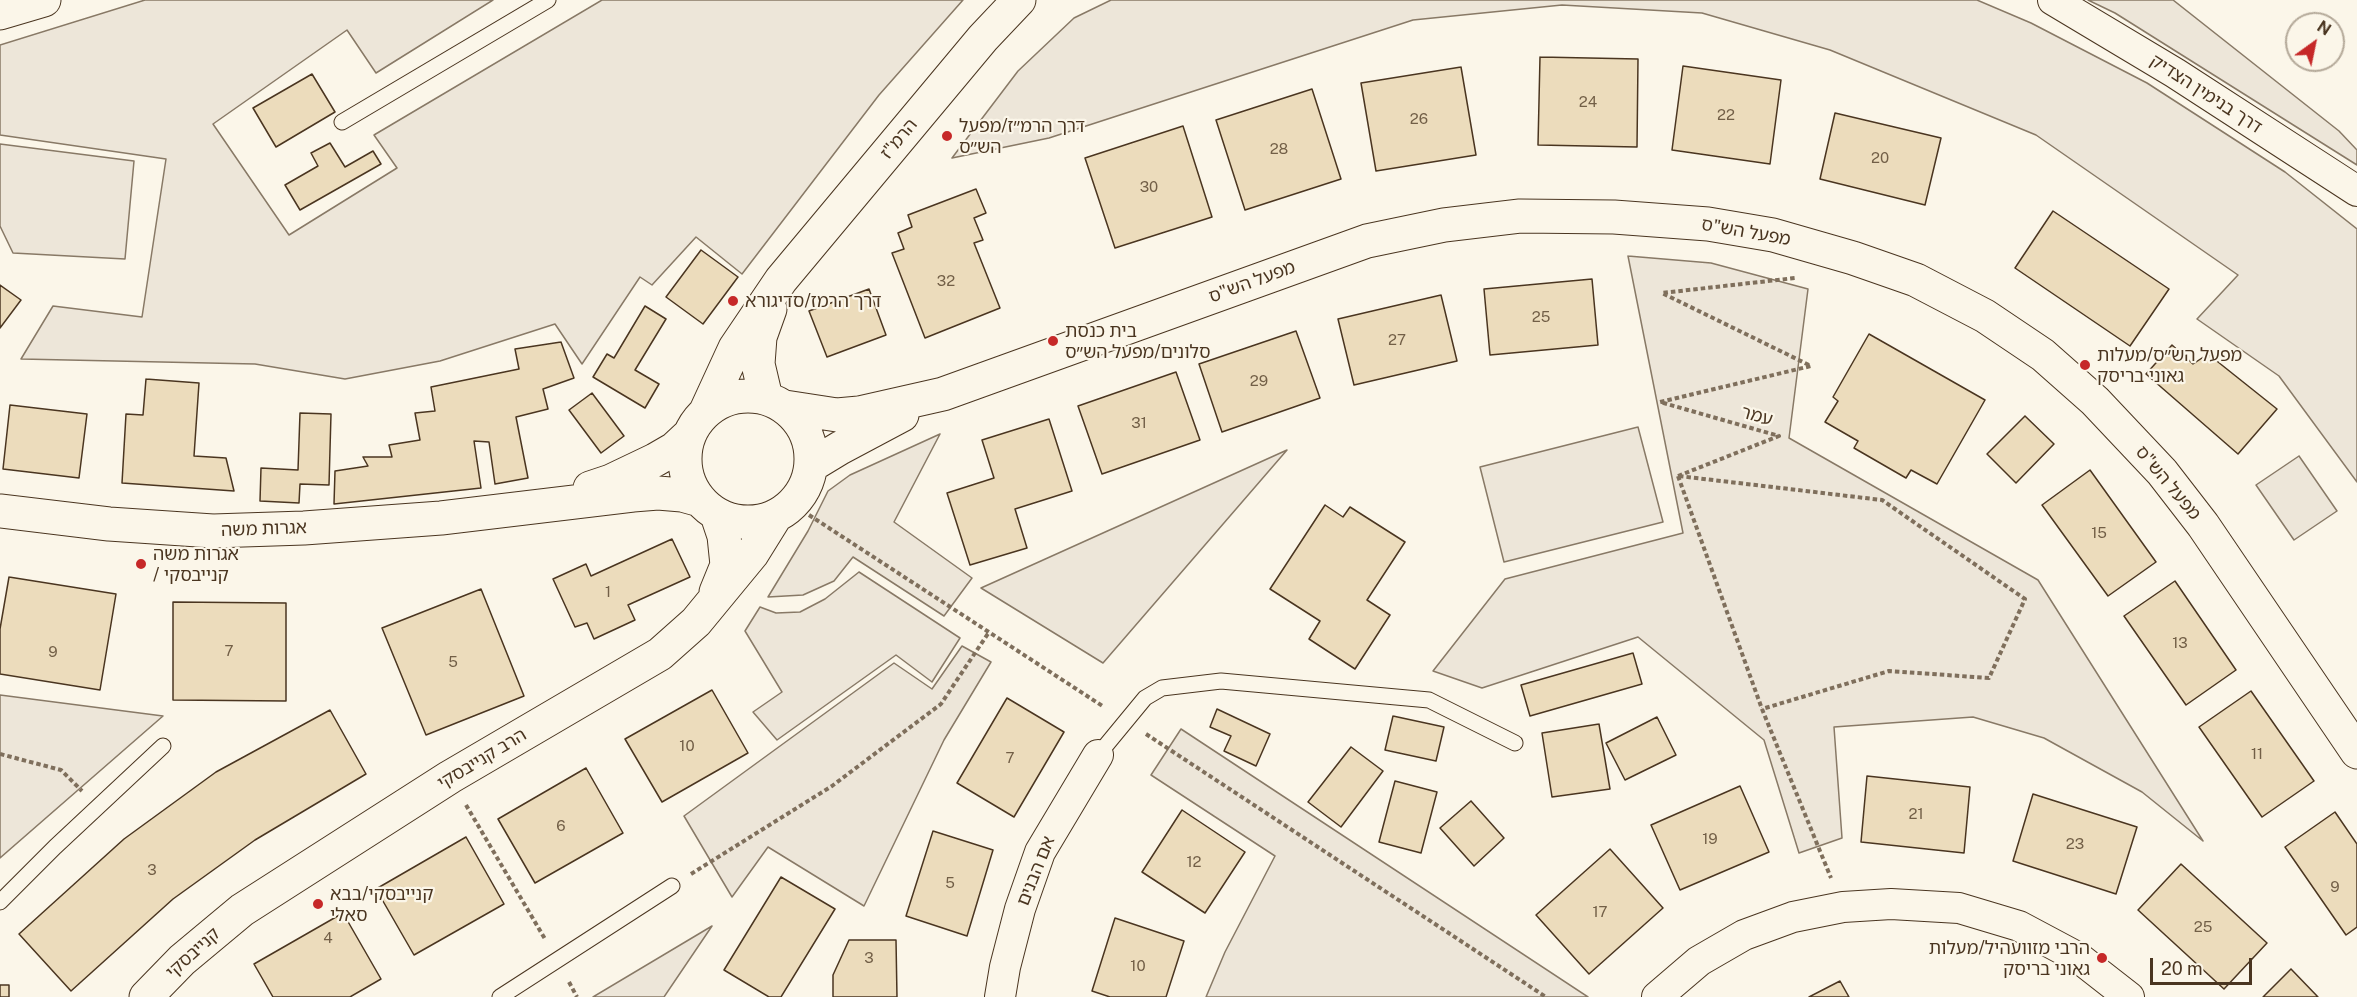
<!DOCTYPE html>
<meta charset="utf-8">
<style>
body{margin:0}
#map{position:relative;width:2357px;height:997px;overflow:hidden;background:#fbf6e9;font-family:"Public Sans",sans-serif}
canvas{display:block}
.north{position:absolute;left:2285px;top:12px;width:60px;height:60px;box-sizing:border-box;background:#fbf6e9;border:2px solid #b4a999;border-radius:50%;rotate:33deg;font-size:16px;font-weight:700;line-height:24px;text-align:center;color:#4a3520}
.north::after{content:'';display:block;margin:auto;width:21px;height:27px;background:#c62828;clip-path:polygon(50% 0,100% 100%,50% 72%,0 100%)}
.scale{position:absolute;left:2150px;top:958px;width:102px;height:27px;box-sizing:border-box;border:3px solid #4a3520;border-top:0;padding-left:8px;font-size:18px;line-height:21px;white-space:nowrap;color:#4a3520;-webkit-text-stroke:4px #fbf6e9;paint-order:stroke}
</style>
<div id="map">
<canvas width="2357" height="997"></canvas>
<div class="north">N</div>
<div class="scale">20 m</div>
</div>
<script>
const c = document.querySelector('canvas').getContext('2d');
c.lineJoin = 'round';
function fillPath(path, color) { c.fillStyle = color; c.fill(path, 'evenodd'); }
const shape = rows => new Path2D(rows.map(r => 'M' + r).join(''));
function trace(path, color, width, dash) { c.strokeStyle = color; c.lineWidth = width; c.lineCap = dash ? 'butt' : 'round'; c.setLineDash(dash || []); c.stroke(path); }
function drawText(font, color, halo, rows, align = 'center') {
  c.font = font + ' "Public Sans","Noto Sans Hebrew",sans-serif'; c.lineWidth = 4.5; c.setLineDash([]); c.textBaseline = 'middle'; c.strokeStyle = halo; c.fillStyle = color; for (const [text, x, y, turn = 0] of rows) {
    c.save(); c.translate(x, y); c.rotate((+turn || 0) * Math.PI / 180); c.textAlign = isNaN(turn) ? turn : align; if (halo) c.strokeText(text, 0, 0); c.fillText(text, 0, 0); c.restore();
  }
}
const green = shape([
 [145,0,493,0,376,73,347,30,213,124,289,235,397,168,374,135,602,0,963,0,879,95,742,274,696,237,652,285,640,277,582,364,555,324,440,361,345,379,255,364,21,359,53,306,142,317,166,159,0,135,0,45,145,0],
 [1111,0,1977,0,2031,23,2147,83,2285,172,2357,229,2357,482,2279,376,2197,319,2238,275,2036,135,1830,50,1702,13,1562,5,1413,20,1049,138,952,158,1018,71,1074,18,1111,0],
 [2088,0,2173,0,2339,131,2357,150,2357,165,2115,13,2088,0],
 [0,144,134,161,125,259,13,253,0,226,0,144],
 [1628,256,1711,263,1808,289,1789,438,2038,580,2203,841,2142,792,2044,738,1973,717,1834,727,1842,838,1799,853,1764,740,1638,637,1482,688,1433,671,1505,579,1683,533,1628,256],
 [1638,427,1663,522,1504,562,1480,467,1638,427],
 [940,434,894,522,972,578,944,616,853,557,834,581,803,595,768,597,808,531,828,491,850,475,940,434],
 [1287,450,1103,663,981,588,1287,450],
 [2299,456,2337,511,2294,540,2256,485,2299,456],
 [859,572,960,638,932,682,896,655,777,740,753,712,782,692,745,631,760,607,776,613,800,612,825,599,859,572],
 [962,646,991,662,944,740,864,906,768,847,732,897,684,816,894,663,932,689,962,646],
 [0,695,163,716,0,858,0,695],
 [1181,729,1588,997,1206,997,1225,952,1275,856,1151,775,1181,729],
 [712,926,664,997,593,997,712,926]
]);
const building = shape([
 [1540,57,1638,59,1637,147,1538,145,1540,57],
 [1683,66,1781,80,1770,164,1672,150,1683,66],
 [1461,67,1476,155,1376,171,1361,83,1461,67],
 [312,74,335,112,276,147,253,108,312,74],
 [1312,89,1341,179,1245,210,1216,120,1312,89],
 [1835,113,1941,138,1925,205,1820,179,1835,113],
 [1183,126,1212,217,1115,248,1085,158,1183,126],
 [330,143,345,167,373,151,381,164,300,210,285,185,318,166,311,153,330,143],
 [976,189,986,213,974,218,983,240,974,243,1000,308,925,338,892,253,904,249,898,233,912,227,908,215,976,189],
 [2053,211,2169,289,2130,346,2015,268,2053,211],
 [701,250,738,277,703,324,666,297,701,250],
 [1592,279,1598,345,1490,355,1484,289,1592,279],
 [0,285,21,300,0,328,0,285],
 [869,289,886,335,827,357,809,311,869,289],
 [1441,295,1457,361,1354,385,1338,319,1441,295],
 [645,306,666,319,635,370,659,384,645,408,593,377,607,354,614,358,645,306],
 [1296,331,1320,398,1222,432,1199,364,1296,331],
 [1869,334,1985,400,1937,484,1911,470,1906,478,1854,448,1858,441,1825,422,1838,401,1833,397,1869,334],
 [561,342,574,378,543,389,548,409,516,417,528,478,495,484,489,442,474,441,481,488,334,504,335,471,368,466,363,457,392,457,389,445,420,440,415,413,435,411,431,387,519,369,515,349,561,342],
 [2172,345,2193,364,2208,354,2277,409,2238,454,2146,374,2172,345],
 [1176,372,1200,440,1102,474,1078,406,1176,372],
 [146,379,199,383,194,456,226,458,234,491,122,483,126,414,143,415,146,379],
 [592,393,624,436,601,453,569,410,592,393],
 [10,405,87,414,79,478,3,469,10,405],
 [300,413,331,414,329,485,300,484,299,503,260,501,261,468,298,470,300,413],
 [2025,416,2054,444,2016,483,1987,454,2025,416],
 [1049,419,1072,491,1015,509,1027,548,970,565,947,493,994,478,982,440,1049,419],
 [2090,470,2156,562,2108,596,2042,505,2090,470],
 [1325,505,1343,517,1350,507,1405,542,1367,600,1390,615,1355,669,1309,639,1320,621,1270,589,1325,505],
 [672,539,690,577,628,605,635,620,594,639,587,623,575,627,553,579,586,564,591,576,672,539],
 [9,577,116,594,100,690,0,674,0,629,9,577],
 [2175,581,2236,670,2186,705,2124,616,2175,581],
 [481,589,524,696,426,735,382,628,481,589],
 [173,602,286,603,286,701,173,700,173,602],
 [1633,653,1642,684,1530,716,1521,685,1633,653],
 [712,690,748,753,662,802,625,739,712,690],
 [2251,691,2314,781,2262,817,2199,727,2251,691],
 [1007,698,1064,732,1014,817,957,783,1007,698],
 [1217,709,1270,734,1256,766,1224,751,1231,736,1210,727,1217,709],
 [330,710,366,774,255,840,173,899,71,991,19,934,124,839,216,772,330,710],
 [1393,716,1444,727,1436,761,1385,750,1393,716],
 [1657,717,1676,755,1625,780,1606,743,1657,717],
 [1599,724,1610,789,1552,797,1542,733,1599,724],
 [1351,747,1383,771,1341,827,1308,802,1351,747],
 [586,768,623,833,535,883,498,819,586,768],
 [1867,776,1970,787,1964,853,1861,842,1867,776],
 [1395,781,1437,792,1421,853,1379,842,1395,781],
 [1740,786,1769,852,1680,890,1651,825,1740,786],
 [2033,794,2137,827,2116,894,2013,861,2033,794],
 [1471,801,1504,838,1474,866,1440,828,1471,801],
 [1182,810,1245,852,1205,913,1142,872,1182,810],
 [2335,812,2357,844,2357,927,2346,935,2285,847,2335,812],
 [933,831,993,850,967,936,906,916,933,831],
 [466,837,504,904,414,955,376,889,466,837],
 [1610,849,1663,908,1589,974,1536,915,1610,849],
 [2181,864,2267,943,2224,989,2138,910,2181,864],
 [781,877,835,909,781,997,769,997,724,970,781,877],
 [343,913,381,979,350,997,273,997,254,964,343,913],
 [1115,918,1184,941,1166,997,1110,997,1092,991,1115,918],
 [849,940,896,940,897,997,833,997,833,975,849,940],
 [2291,969,2318,997,2263,997,2291,969],
 [1840,981,1849,997,1809,997,1840,981],
 [0,985,9,985,9,997,0,997,0,985]
]);
const path = shape([
 [1678,476,1779,436,1660,402,1811,366,1662,293,1795,278],
 [1678,476,1762,709,1831,878],
 [1679,476,1882,500,2025,599,1989,678,1889,671,1762,709],
 [809,515,1104,707],
 [1146,734,1546,997],
 [0,754,61,770,82,791],
 [466,805,545,939],
 [691,874,832,786,941,704,989,632],
 [569,982,577,997]
]);
const service = shape([
 [342,122,548,0],
 [1098,755,1145,698,1162,688,1221,681,1429,700,1515,743],
 [0,902,55,847,163,746],
 [500,997,672,886]
]);
const minor = shape([
 [2053,0,2175,73,2357,191],
 [1000,997,1005,967,1020,909,1040,852,1098,755],
 [1657,997,1699,961,1744,935,1793,917,1843,907,1891,904,1959,908,2019,926,2079,958,2129,997]
]);
const tertiary = shape([
 [0,13,44,0],
 '685 459a63 63 0 1 1 126 0a63 63 0 1 1-126 0Z',
 [766,398,758,364,760,337,770,309],
 [785,407,837,415,859,413,943,394,1367,241,1444,225,1520,216,1614,217,1708,224,1773,235,1853,258,1916,280,1985,316,2043,355,2095,401,2162,472,2203,525,2357,752],
 [706,411,735,348,781,280,983,38,1019,0],
 [812,465,840,448,902,415],
 [590,488,611,481,655,460,674,449,689,435],
 [0,511,109,524,213,531,304,528,441,518,633,495,658,493,682,495,700,500],
 [716,592,727,565,724,536,717,515],
 [146,997,182,960,242,910,450,777,660,654,696,622,752,554,775,517]
]);
const markers = [
 [947,136,6,"#c62828"],
 [733,301,6,"#c62828"],
 [1053,341,6,"#c62828"],
 [2085,365,6,"#c62828"],
 [141,564,6,"#c62828"],
 [318,904,6,"#c62828"],
 [2102,958,6,"#c62828"]
];
const numberNames = [
 ["24",1588,102],
 ["22",1726,115],
 ["26",1419,119],
 ["28",1279,149],
 ["20",1880,158],
 ["30",1149,187],
 ["32",946,281],
 ["25",1541,317],
 ["27",1397,340],
 ["29",1259,381],
 ["31",1139,423],
 ["15",2099,533],
 ["1",608,592],
 ["13",2180,643],
 ["7",229,651],
 ["9",53,652],
 ["5",453,662],
 ["10",687,746],
 ["11",2257,754],
 ["7",1010,758],
 ["21",1916,814],
 ["6",561,826],
 ["19",1710,839],
 ["23",2075,844],
 ["12",1194,862],
 ["3",152,870],
 ["5",950,883],
 ["9",2335,887],
 ["17",1600,912],
 ["25",2203,927],
 ["4",328,938],
 ["3",869,958],
 ["10",1138,966]
];
const streetNames = [
 ["דרך בנימין הצדיק",2206,94,33],
 ["הרמ\"ז",899,139,-50],
 ["מפעל הש\"ס",1746,232,10],
 ["מפעל הש\"ס",1252,282,-20],
 ["עמר",1757,416,16],
 ["מפעל הש\"ס",2168,483,50],
 ["אגרות משה",264,529,-2],
 ["הרב קנייבסקי",482,759,-31],
 ["אם הבנים",1036,871,-68],
 ["קנייבסקי",193,953,-42]
];
const poiNames = [
 ["דרך הרמ״ז/מפעל",959,126],
 ["הש״ס",959,147],
 ["דרך הרמז/סדיגורא",745,301],
 ["בית כנסת",1065,331],
 ["סלונים/מפעל הש״ס",1065,352],
 ["מפעל הש״ס/מעלות",2097,355],
 ["גאוני בריסק",2097,376],
 ["אגרות משה",153,554],
 ["/ קנייבסקי",153,575],
 ["קנייבסקי/בבא",330,894],
 ["סאלי",330,915],
 ["הרבי מזוועהיל/מעלות",2090,948,"right"],
 ["גאוני בריסק",2090,969,"right"]
];
fillPath(green, '#ede6d9');
trace(green, '#887966', 1.5);
fillPath(building, '#ecdcbc');
trace(building, '#4a3520', 1.5);
trace(service, '#4a3520', 17);
trace(minor, '#4a3520', 32);
trace(tertiary, '#4a3520', 35);
trace(path, '#7f6f5c', 4, [4.5, 3]);
trace(service, '#fbf6e9', 15);
trace(minor, '#fbf6e9', 30);
trace(tertiary, '#fbf6e9', 33);
for (const [x, y, r, color] of markers) { const dot = new Path2D(); dot.arc(x, y, r, 0, 2 * Math.PI); c.fillStyle = color; c.fill(dot); trace(dot, '#fbf6e9', 2); }
drawText('15px', '#725f47', null, numberNames);
drawText('18px', '#4a3520', '#fbf6e9', streetNames);
drawText('18px', '#4a3520', '#fbf6e9', poiNames, 'left');
</script>
